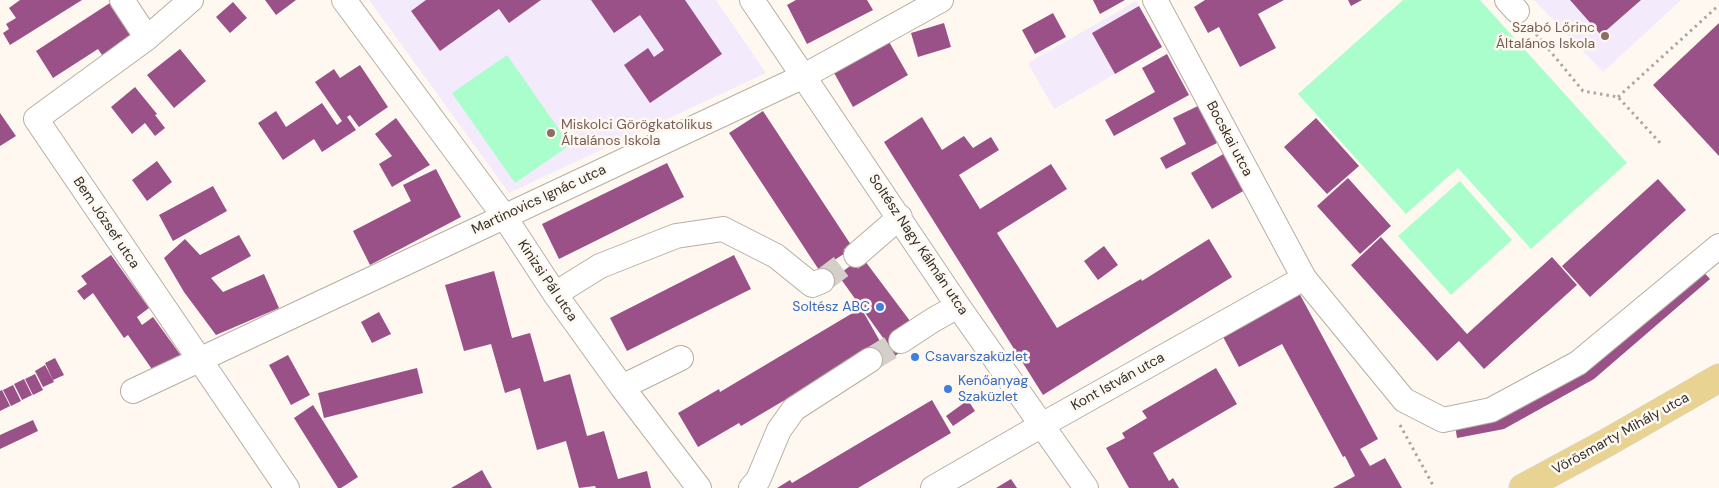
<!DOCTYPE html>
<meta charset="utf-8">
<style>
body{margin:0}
canvas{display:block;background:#fef8f1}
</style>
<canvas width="1719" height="488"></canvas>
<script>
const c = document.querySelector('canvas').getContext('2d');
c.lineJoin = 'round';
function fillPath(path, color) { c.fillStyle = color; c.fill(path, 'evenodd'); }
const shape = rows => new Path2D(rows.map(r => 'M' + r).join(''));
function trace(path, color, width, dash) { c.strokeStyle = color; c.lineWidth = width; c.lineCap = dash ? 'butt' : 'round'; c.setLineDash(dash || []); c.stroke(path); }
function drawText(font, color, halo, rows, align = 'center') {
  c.font = font + ' "DM Sans",sans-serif'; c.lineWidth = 5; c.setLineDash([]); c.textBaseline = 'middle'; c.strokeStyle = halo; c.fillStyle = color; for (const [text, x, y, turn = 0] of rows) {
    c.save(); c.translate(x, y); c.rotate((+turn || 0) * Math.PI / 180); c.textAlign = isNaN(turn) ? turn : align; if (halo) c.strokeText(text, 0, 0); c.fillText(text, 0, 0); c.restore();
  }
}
const education = shape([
 [369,0,716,0,766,73,509,193],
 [1534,0,1681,0,1603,72],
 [1136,1,1162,47,1054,109,1028,63]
]);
const green = shape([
 [1403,0,1480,0,1627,163,1531,249,1458,168,1406,214,1298,94],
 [507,55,570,145,515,183,452,93],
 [1460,181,1512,240,1451,295,1398,236]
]);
const building = shape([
 [20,0,82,0,10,45,3,33,9,29,6,24,16,18,9,8],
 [265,0,296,0,276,15],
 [426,0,541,0,509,23,499,9,440,51,411,11],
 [591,0,685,0,722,54,650,103,624,65,648,48,654,57,664,50,640,15,614,33],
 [796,0,867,0,873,10,807,44,787,5],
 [1093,0,1125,0,1100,14],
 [1205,0,1284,0,1258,14,1276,48,1240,67,1219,27,1208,33,1194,7],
 [1348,0,1362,0,1351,6],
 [1570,0,1641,0,1601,35],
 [113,1,134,33,102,55,98,49,53,78,36,51],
 [233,2,247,18,230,33,216,17],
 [1139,6,1162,47,1115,74,1092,33],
 [1053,13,1066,37,1035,54,1022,30],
 [944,23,951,47,918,57,911,33],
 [1719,23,1719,156,1653,85],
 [888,40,908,75,853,107,833,71],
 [180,49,206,81,174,108,147,75],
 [1167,54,1189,95,1114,136,1105,120,1155,92,1142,68],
 [360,65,388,107,359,127,350,115,347,117,356,130,322,152,314,139,283,160,258,123,276,111,286,127,322,103,337,125,342,121,315,82,334,69,340,78],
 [135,87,157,114,155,115,165,128,155,136,145,123,132,134,111,107],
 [1198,106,1217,143,1166,169,1160,158,1186,144,1173,118],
 [763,111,853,248,819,270,729,133],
 [0,113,16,136,0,146],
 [922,117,942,150,964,136,973,148,991,137,999,150,959,175,980,209,1051,164,1067,189,997,233,1057,328,1141,279,1142,281,1209,239,1232,277,1043,395,884,142],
 [396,118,430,165,392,187,379,164,392,156,375,134],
 [1316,118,1359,166,1327,194,1284,147],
 [1225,153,1245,190,1212,209,1191,173],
 [157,161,172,182,147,201,132,180],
 [667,163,684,197,559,259,542,224],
 [436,169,461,217,370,265,353,231,411,201,403,185],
 [1348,178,1391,226,1360,254,1317,206],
 [1658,179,1686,210,1590,297,1562,266],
 [213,186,227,211,173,241,159,215],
 [239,235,251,256,211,278,223,292,264,274,279,308,216,335,184,292,164,258,185,239,200,255],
 [1381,237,1467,334,1552,257,1577,285,1484,369,1459,341,1437,361,1351,265],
 [1104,246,1118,265,1098,280,1084,261],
 [111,255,149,308,137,317,142,325,153,317,182,357,156,375,128,335,124,338,93,293,84,300,77,291,87,284,81,276],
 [734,255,751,289,627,351,610,318],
 [862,257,922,337,895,356,886,342,838,275],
 [1700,268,1710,279,1594,379,1504,429,1457,438,1455,425,1585,368],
 [494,271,512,338,530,333,544,382,570,374,587,436,604,431,618,479,647,471,651,488,596,488,595,486,579,488,566,441,537,450,520,388,505,393,491,344,464,351,445,285],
 [1298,291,1378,439,1360,449,1370,466,1385,458,1402,488,1333,488,1355,476,1345,456,1343,457,1282,344,1239,367,1221,333],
 [861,308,881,343,741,426,739,423,698,447,678,413,719,389,720,392],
 [379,312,391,334,372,343,361,322],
 [288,355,310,395,291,405,269,365],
 [55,358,64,375,53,380,45,363],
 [45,365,54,382,43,387,35,371],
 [417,368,423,393,324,418,318,393],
 [1216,368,1237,404,1153,453,1169,481,1173,478,1179,488,1129,488,1106,448,1125,438,1122,433,1147,418,1142,411],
 [35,374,43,390,33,395,25,379],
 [24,379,32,395,22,400,14,384],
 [13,385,21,401,11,406,3,390],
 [2,390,10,406,0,411,0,391],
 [932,400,951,433,858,488,777,488,790,480,792,483],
 [968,400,975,411,953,426,946,416],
 [313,405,358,477,341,488,338,488,294,418],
 [33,420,38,431,0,449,0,435],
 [482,470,492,488,451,488,467,479],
 [1011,479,1017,488,996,488]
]);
const minorTunnel = shape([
 [822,281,856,255],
 [870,360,901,341]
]);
const path = shape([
 [1532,29,1583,91,1618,97,1662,145],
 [1618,97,1719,5],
 [1400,425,1434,487]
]);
const minor = shape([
 [122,0,147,38],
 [191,0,147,38,36,119,287,488],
 [344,0,504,216,555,294,622,387,699,488],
 [752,0,958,306,1086,488],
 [1155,0,1304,278,1404,400,1443,420,1491,410,1578,363,1719,246],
 [1507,0,1517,11],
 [856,255,900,217],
 [555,294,600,266,676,236,723,229,776,256,812,285,822,281],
 [901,341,933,320,958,306],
 [622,387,681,358],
 [133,391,804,76,941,0],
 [751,488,758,480,779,430,794,409,870,360],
 [933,488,1042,425,1304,278]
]);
const major = shape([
 [1523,488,1608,442,1719,378]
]);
const markers = [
 [1605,36,5,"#8d6e63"],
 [551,133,5,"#8d6e63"],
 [880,307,5,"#3f7fe0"],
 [915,357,5,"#3f7fe0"],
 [948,389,5,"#3f7fe0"]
];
const educationNames = [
 ["Szabó Lőrinc",1595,28],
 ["Általános Iskola",1595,44],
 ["Miskolci Görögkatolikus",561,125,"left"],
 ["Általános Iskola",561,141,"left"]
];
const streetNames = [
 ["Bocskai utca",1229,139,62],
 ["Martinovics Ignác utca",539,200,-25],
 ["Bem József utca",106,223,56],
 ["Soltész Nagy Kálmán utca",918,245,56],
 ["Kinizsi Pál utca",547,281,56],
 ["Kont István utca",1118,382,-29],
 ["Vörösmarty Mihály utca",1621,434,-29]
];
const shopNames = [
 ["Soltész ABC",870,307,"right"],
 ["Csavarszaküzlet",925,357],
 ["Kenőanyag",958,381],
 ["Szaküzlet",958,397]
];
fillPath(education, '#f3ebfc');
fillPath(green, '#aafecb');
fillPath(building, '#995187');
trace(minorTunnel, '#d5cfc9', 24, [24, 12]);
trace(minor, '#b8aea3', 26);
trace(major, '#d6d5d4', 29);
trace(path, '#aba6a0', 3, [2.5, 4]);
trace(minor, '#fff', 24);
trace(major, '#e8d392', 28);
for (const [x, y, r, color] of markers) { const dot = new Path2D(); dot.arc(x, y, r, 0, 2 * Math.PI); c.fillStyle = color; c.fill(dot); trace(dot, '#fef8f1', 2); }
drawText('14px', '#785e54', '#fef8f1', educationNames, 'right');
drawText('14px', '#312d28', '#fef8f1', streetNames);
drawText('14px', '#366cbe', '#fef8f1', shopNames, 'left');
</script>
